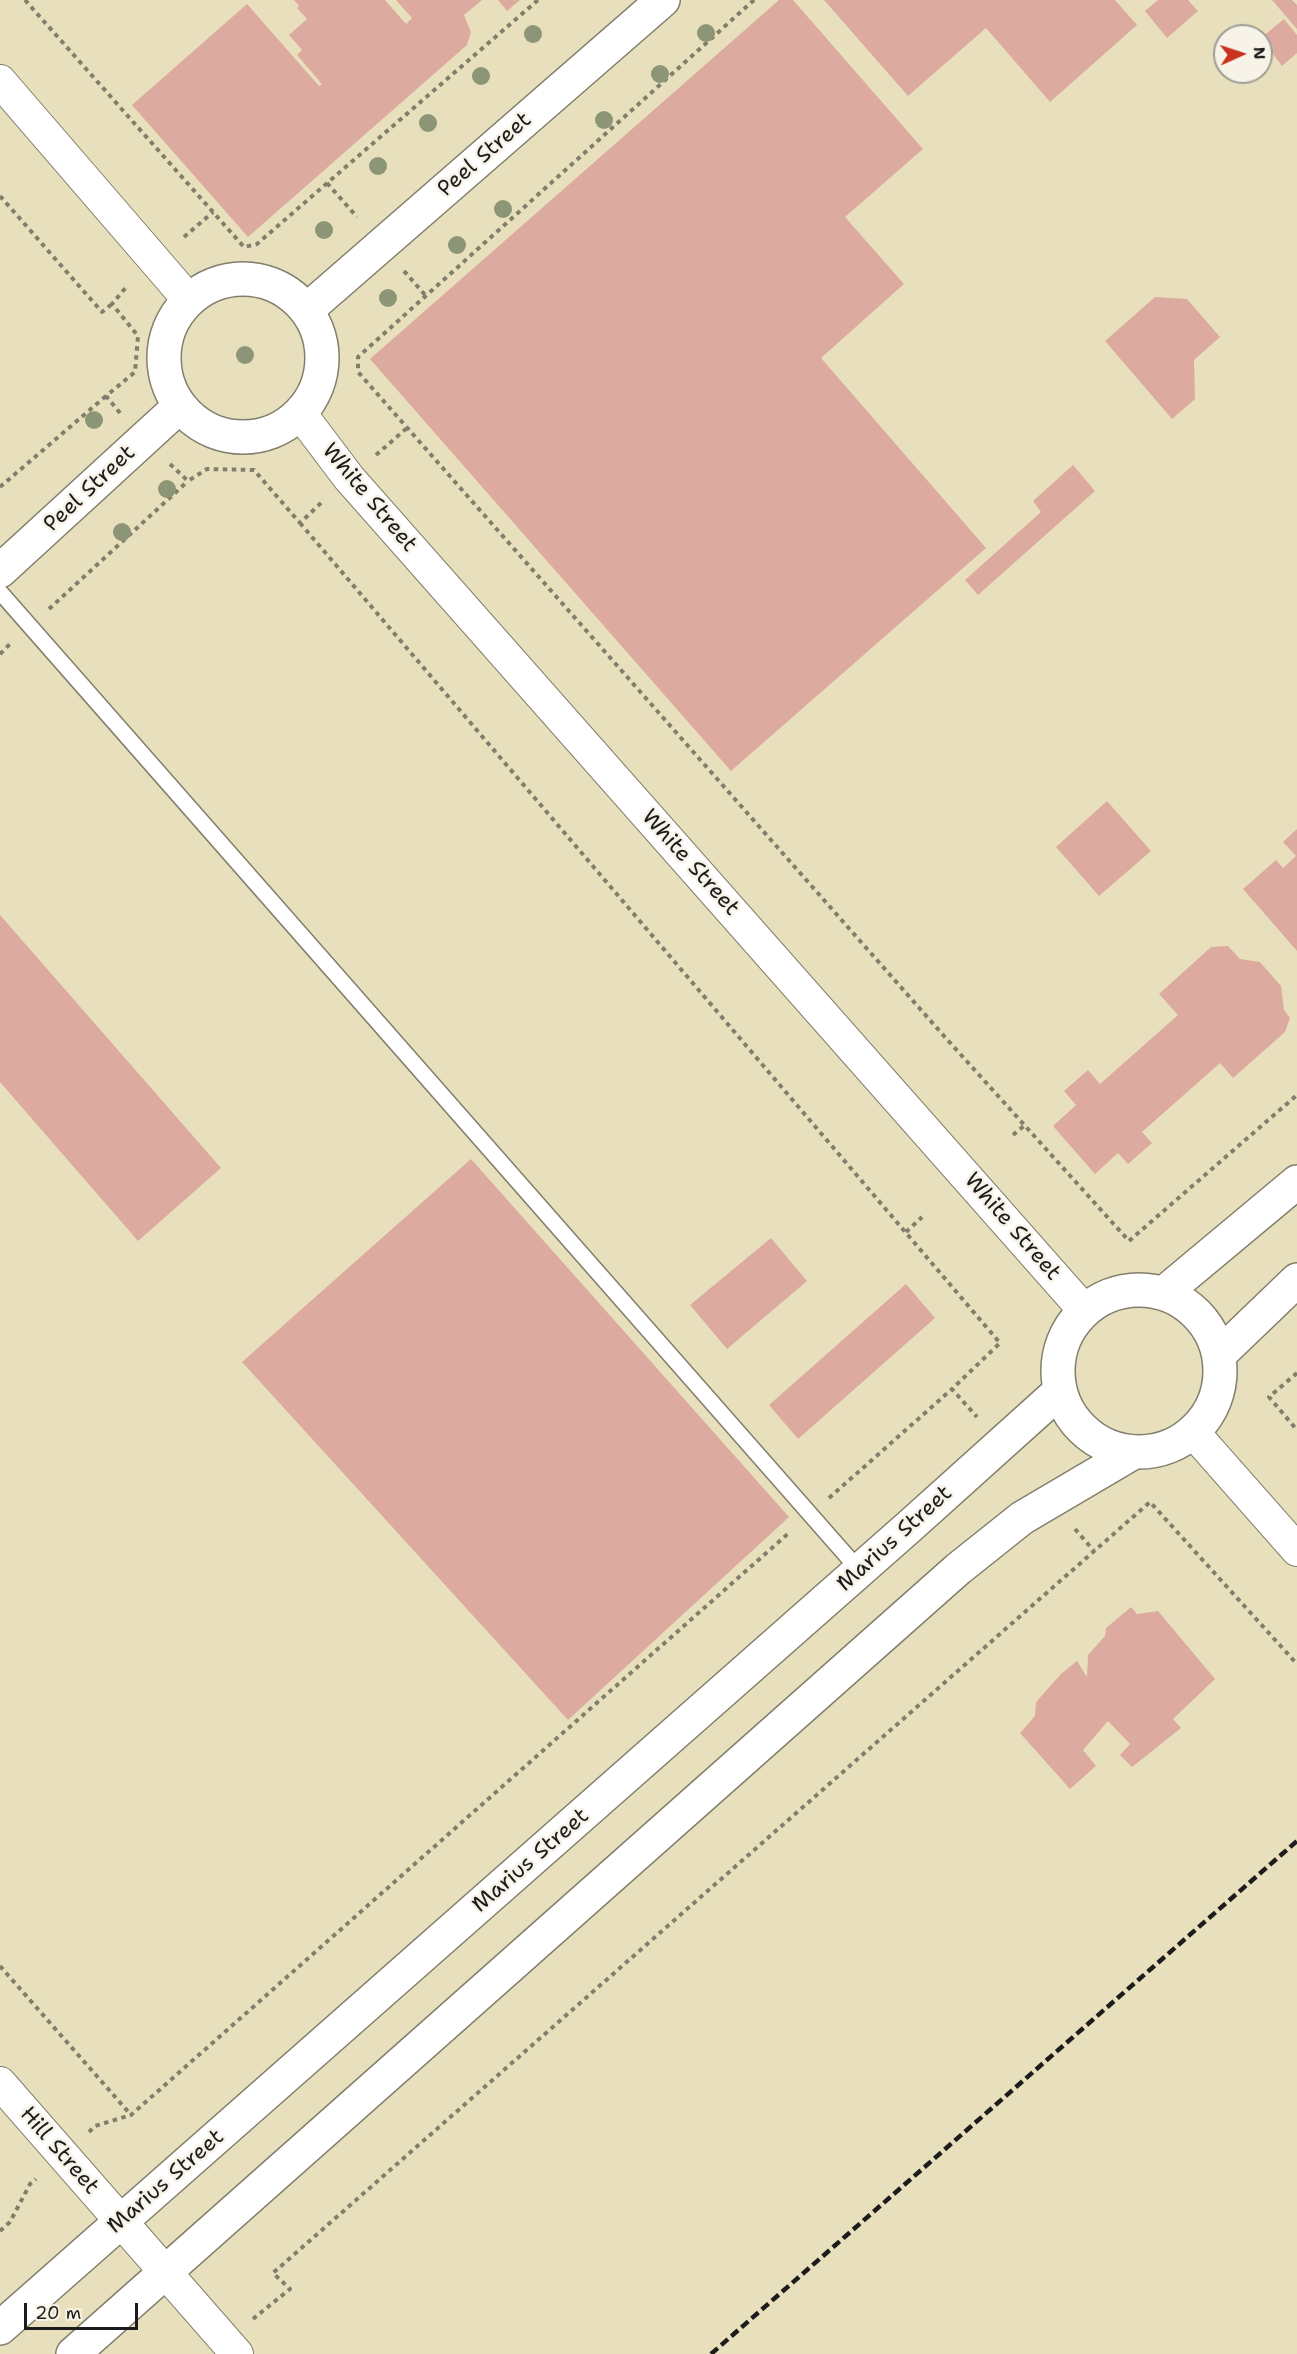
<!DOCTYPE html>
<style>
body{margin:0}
#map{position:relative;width:1297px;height:2354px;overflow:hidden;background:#e8e0bc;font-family:"Shantell Sans",sans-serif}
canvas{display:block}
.north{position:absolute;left:1213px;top:24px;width:60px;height:60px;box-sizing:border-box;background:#f7f3e8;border:2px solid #9f9d96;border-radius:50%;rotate:87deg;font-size:16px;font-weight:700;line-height:24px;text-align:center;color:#1c1c1c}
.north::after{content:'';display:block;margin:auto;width:21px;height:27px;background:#c8321e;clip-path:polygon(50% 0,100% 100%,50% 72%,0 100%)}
.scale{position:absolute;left:24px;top:2303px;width:114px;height:27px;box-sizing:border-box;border:3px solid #1c1c1c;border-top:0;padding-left:8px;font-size:18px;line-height:21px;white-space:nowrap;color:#1c1c1c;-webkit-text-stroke:4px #f7f3e8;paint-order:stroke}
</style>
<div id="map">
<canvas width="1297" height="2354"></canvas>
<div class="north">N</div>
<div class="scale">20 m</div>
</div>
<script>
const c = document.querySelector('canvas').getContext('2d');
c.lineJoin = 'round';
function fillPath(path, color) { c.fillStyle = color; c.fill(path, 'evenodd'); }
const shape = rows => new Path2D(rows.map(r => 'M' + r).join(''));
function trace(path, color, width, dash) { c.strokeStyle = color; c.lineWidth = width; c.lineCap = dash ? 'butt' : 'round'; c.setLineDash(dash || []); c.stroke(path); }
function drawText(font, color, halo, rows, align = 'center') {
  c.font = font + ' "Shantell Sans",sans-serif'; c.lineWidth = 5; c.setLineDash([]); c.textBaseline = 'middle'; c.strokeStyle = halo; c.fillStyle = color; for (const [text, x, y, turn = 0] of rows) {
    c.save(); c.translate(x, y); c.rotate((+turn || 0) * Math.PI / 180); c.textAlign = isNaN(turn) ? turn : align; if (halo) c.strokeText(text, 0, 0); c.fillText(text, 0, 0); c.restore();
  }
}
const building = shape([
 [294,0,385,0,406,24,412,18,396,0,482,0,464,15,471,32,467,45,248,237,132,105,247,4,319,86,322,84,297,55,302,50,289,35,307,19,297,8,299,6],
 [498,0,520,0,507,11],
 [779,0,793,0,923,149,845,217,904,284,821,358,986,548,731,771,370,359],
 [824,0,1115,0,1137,25,1050,102,986,28,908,96],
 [1158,0,1188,0,1198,11,1167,38,1145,11],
 [1272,0,1292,0,1297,5,1297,29],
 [1284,19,1297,35,1297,53,1282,66,1261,38],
 [1155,297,1187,299,1220,337,1194,360,1195,399,1172,419,1105,341],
 [1073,465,1095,491,978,595,965,580,1041,512,1033,501],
 [1107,801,1151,851,1099,896,1056,847],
 [1297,829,1297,951,1243,889,1276,860,1283,868,1296,856,1283,842],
 [0,915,221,1168,138,1241,0,1082],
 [1228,946,1240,959,1260,962,1281,986,1284,1010,1290,1018,1285,1032,1233,1078,1220,1063,1142,1132,1152,1143,1128,1164,1118,1153,1095,1174,1053,1126,1076,1105,1064,1091,1088,1070,1100,1084,1178,1015,1159,994,1211,947],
 [471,1159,789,1517,568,1720,242,1362],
 [771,1238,807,1281,727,1349,690,1305],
 [906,1284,935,1318,798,1439,769,1405],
 [1131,1607,1137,1614,1158,1611,1215,1679,1173,1719,1181,1728,1132,1767,1120,1755,1130,1744,1108,1721,1083,1750,1096,1766,1070,1789,1020,1733,1035,1716,1036,1702,1062,1673,1077,1661,1087,1677,1088,1655,1105,1636,1106,1628]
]);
const path = shape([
 [25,0,244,247,257,244,538,0],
 [754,0,358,357,358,372,944,1036,1129,1241,1297,1095],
 [327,183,357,217],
 [0,196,102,312,112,304],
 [184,237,213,212],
 [404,271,426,296],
 [120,413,106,396,135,372,138,336,112,304,128,285],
 [376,455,407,428],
 [170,464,188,481,207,469,254,470,300,523,322,502],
 [0,487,106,396],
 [300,523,1000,1343,952,1389,977,1417],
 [49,609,188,481],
 [0,654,10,644],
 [1013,1135,1025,1125],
 [906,1232,922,1217],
 [1297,1373,1269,1397,1297,1430],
 [829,1498,952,1389],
 [1075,1529,1094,1551],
 [0,1966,131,2115],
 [89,2132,95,2126,131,2115,790,1532],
 [0,2231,10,2222,30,2184,36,2179],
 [253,2319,290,2289,273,2273,1150,1502,1297,1664]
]);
const service = shape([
 [0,592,860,1571]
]);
const minor = shape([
 [0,81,188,299],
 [300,413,349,478,1084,1310],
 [1193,1432,1297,1550],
 [0,2083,237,2354]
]);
const secondary = shape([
 '164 358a79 79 0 1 1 158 0a79 79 0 1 1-158 0Z',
 [308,309,663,0],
 [0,571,180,406]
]);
const primary = shape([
 '1058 1371a81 81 0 1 1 162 0a81 81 0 1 1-162 0Z',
 [1164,1293,1297,1182],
 [1219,1355,1297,1280],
 [0,2328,910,1526,1060,1391],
 [73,2354,958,1569,1022,1518,1134,1452]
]);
const rail = shape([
 [711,2354,1297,1841]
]);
const trees = [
 [706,33],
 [533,34],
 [660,74],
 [481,76],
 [604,120],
 [428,123],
 [378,166],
 [503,209],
 [324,230],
 [457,245],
 [388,298],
 [245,355],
 [94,420],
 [167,489],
 [122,532]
];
const streetNames = [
 ["Peel Street",485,155,-41],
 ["Peel Street",90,489,-43],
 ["White Street",369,498,50],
 ["White Street",690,863,48],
 ["White Street",1012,1227,49],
 ["Marius Street",895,1539,-42],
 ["Marius Street",531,1861,-41],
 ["Hill Street",59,2151,49],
 ["Marius Street",166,2182,-41]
];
fillPath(building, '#ddaaa0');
trace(service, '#827e6c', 18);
trace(minor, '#827e6c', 34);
trace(secondary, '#827e6c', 36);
trace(primary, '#827e6c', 36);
trace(path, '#827e6c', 4, [4.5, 4.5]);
trace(service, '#fff', 15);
trace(minor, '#fff', 32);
trace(secondary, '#fff', 33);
trace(primary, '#fff', 33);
trace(rail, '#1c1c1c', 4.5, [9, 4.5]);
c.fillStyle = '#8d9577';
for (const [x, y] of trees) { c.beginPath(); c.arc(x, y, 9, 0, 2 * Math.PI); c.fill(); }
drawText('22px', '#1c1c1c', '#f7f3e8', streetNames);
</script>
